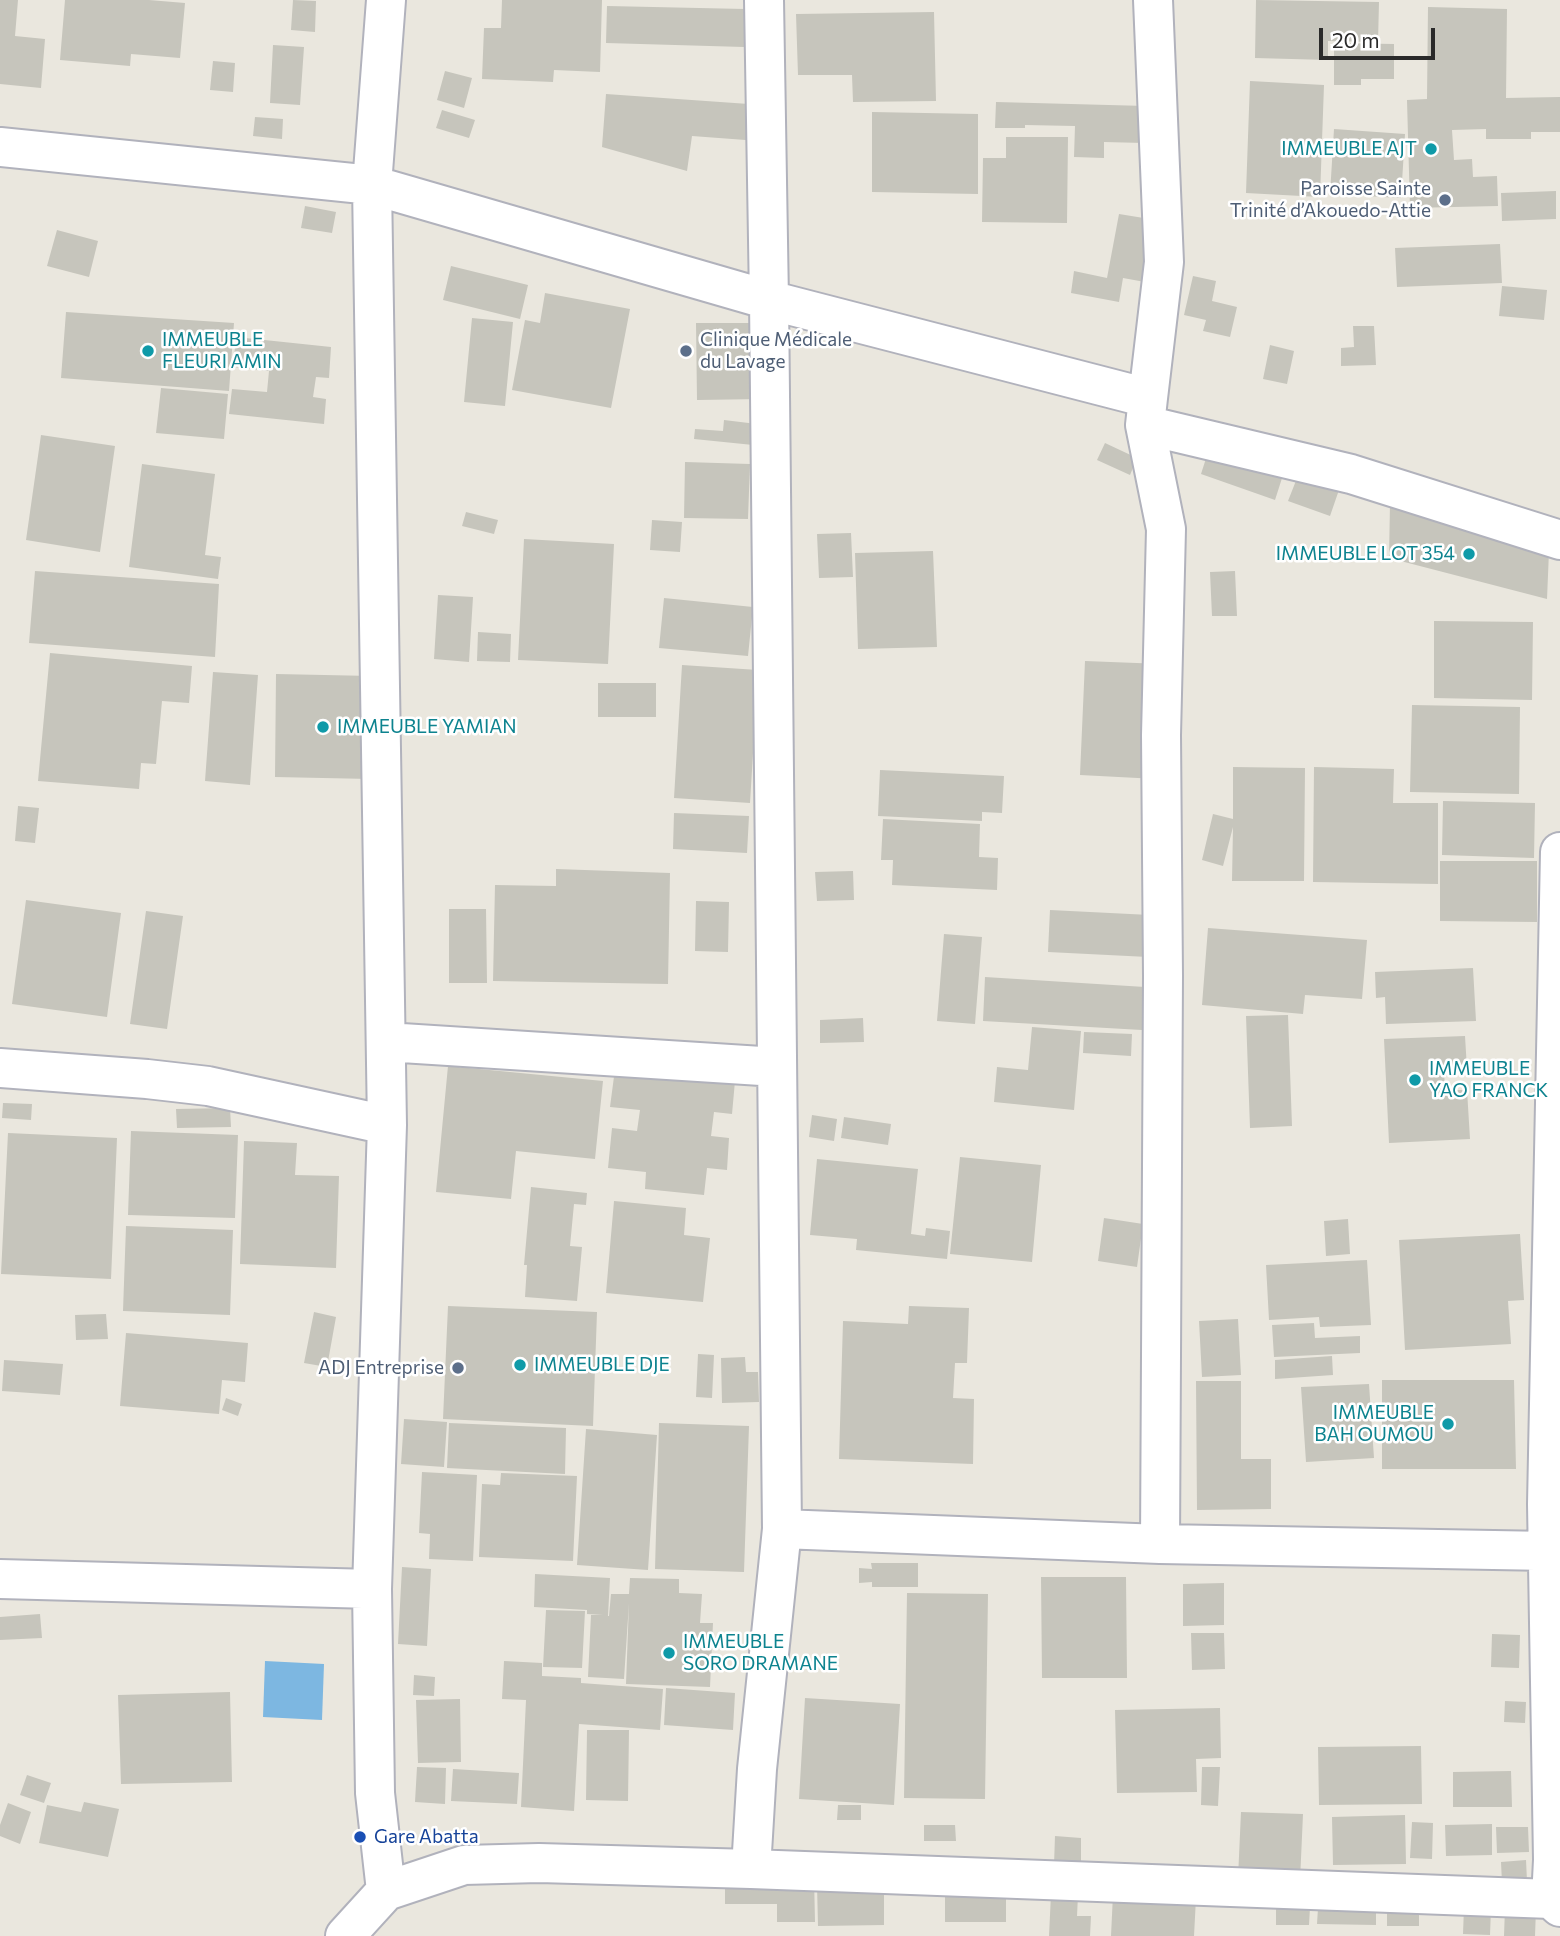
<!DOCTYPE html>
<meta charset="utf-8">
<style>
body{margin:0}
#map{position:relative;width:1560px;height:1936px;overflow:hidden;background:#eae7de;font-family:Commissioner,sans-serif}
canvas{display:block}
.scale{position:absolute;left:1319px;top:28px;width:116px;height:32px;box-sizing:border-box;border:4px solid #2a2a2a;border-top:0;padding-left:9px;font-size:21px;line-height:24px;white-space:nowrap;color:#2a2a2a;-webkit-text-stroke:5px #fff;paint-order:stroke}
</style>
<div id="map">
<canvas width="1560" height="1936"></canvas>
<div class="scale">20 m</div>
</div>
<script>
const c = document.querySelector('canvas').getContext('2d');
c.lineJoin = 'round';
function fillPath(path, color) { c.fillStyle = color; c.fill(path, 'evenodd'); }
const shape = rows => new Path2D(rows.map(r => 'M' + r).join(''));
function trace(path, color, width, dash) { c.strokeStyle = color; c.lineWidth = width; c.lineCap = dash ? 'butt' : 'round'; c.setLineDash(dash || []); c.stroke(path); }
function drawText(font, color, halo, rows, align = 'center') {
  c.font = font + ' Commissioner,sans-serif'; c.lineWidth = 5; c.setLineDash([]); c.textBaseline = 'middle'; c.strokeStyle = halo; c.fillStyle = color; for (const [text, x, y, turn = 0] of rows) {
    c.save(); c.translate(x, y); c.rotate((+turn || 0) * Math.PI / 180); c.textAlign = isNaN(turn) ? turn : align; if (halo) c.strokeText(text, 0, 0); c.fillText(text, 0, 0); c.restore();
  }
}
const water = shape([
 [265,1661,324,1664,322,1720,263,1717]
]);
const building = shape([
 [0,0,18,0,15,36,45,39,41,88,0,84],
 [65,0,149,0,185,3,180,58,131,54,130,66,60,60],
 [293,0,316,1,315,32,291,30],
 [502,0,602,0,600,72,554,70,553,82,482,79,484,28,501,28],
 [1256,0,1379,2,1378,42,1328,41,1328,60,1255,58],
 [607,6,745,9,744,47,606,43],
 [1428,7,1507,9,1506,98,1560,97,1560,132,1531,132,1531,139,1486,139,1486,129,1452,130,1454,160,1472,159,1473,177,1497,176,1498,206,1410,208,1407,100,1427,99],
 [934,12,936,101,853,102,852,75,798,75,796,14],
 [1334,43,1394,44,1394,79,1361,79,1361,85,1334,85],
 [273,45,304,47,300,105,270,103],
 [213,61,235,63,233,92,210,90],
 [445,71,472,78,464,108,437,100],
 [1250,81,1324,85,1320,197,1246,193],
 [606,94,763,105,759,141,692,136,687,171,602,147],
 [996,102,1146,106,1144,143,1104,142,1104,158,1074,157,1075,126,1025,125,1025,128,995,128],
 [442,110,475,120,469,138,436,128],
 [872,112,978,114,978,194,872,192],
 [255,117,283,119,282,139,253,136],
 [1334,129,1405,134,1401,198,1330,194],
 [1006,137,1068,137,1067,223,982,222,983,158,1006,158],
 [1556,191,1556,219,1502,221,1501,193],
 [305,206,336,212,332,233,301,228],
 [1119,214,1156,220,1145,282,1123,278,1119,302,1071,293,1074,271,1107,278],
 [57,230,98,241,89,277,47,266],
 [1500,244,1502,283,1397,287,1395,248],
 [451,266,528,285,520,319,443,300],
 [1193,276,1216,281,1212,301,1237,307,1230,337,1203,331,1206,320,1184,315],
 [1502,286,1547,290,1544,320,1499,316],
 [545,293,630,309,611,408,512,390,525,320,540,323],
 [66,312,234,323,229,391,61,378],
 [472,318,513,322,505,406,464,402],
 [696,323,762,323,762,399,697,400],
 [1353,326,1374,326,1376,365,1341,366,1341,348,1354,347],
 [236,337,331,347,329,378,316,377,313,397,326,399,324,424,229,414,232,389,267,392,269,371,233,367],
 [1270,345,1294,351,1287,384,1263,379],
 [161,388,228,394,224,439,156,433],
 [724,420,765,425,763,446,694,439,695,429,723,431],
 [41,435,115,446,100,552,26,540],
 [1105,443,1137,458,1130,475,1097,460],
 [1209,449,1283,475,1275,500,1201,474],
 [685,462,750,464,748,519,684,518],
 [142,464,215,474,205,555,221,557,218,579,129,567],
 [1299,473,1340,487,1330,516,1288,501],
 [1390,504,1549,551,1547,599,1389,558],
 [466,512,498,520,494,534,462,526],
 [652,520,682,522,680,552,650,550],
 [851,533,853,577,819,578,817,534],
 [524,539,614,544,608,664,518,660],
 [933,551,937,647,858,649,855,553],
 [35,571,219,584,215,657,29,643],
 [1235,571,1237,616,1212,616,1210,572],
 [438,595,473,597,469,662,434,659],
 [664,598,753,607,748,656,659,648],
 [1434,621,1533,622,1532,700,1434,698],
 [478,632,511,634,510,662,477,661],
 [50,653,192,666,189,703,162,701,156,764,141,763,139,789,38,781],
 [1085,661,1162,664,1157,779,1080,775],
 [682,665,758,670,750,803,674,798],
 [213,672,258,675,250,785,205,781],
 [276,674,372,676,371,779,275,777],
 [598,683,656,683,656,717,598,717],
 [1412,705,1520,707,1519,794,1410,792],
 [1233,767,1305,768,1304,881,1232,881,1233,827,1223,866,1202,860,1213,814,1233,819],
 [1314,767,1394,769,1393,803,1438,803,1438,884,1313,882],
 [880,770,1004,776,1002,813,982,812,982,821,878,816],
 [1443,801,1535,803,1534,858,1442,855],
 [18,806,39,808,35,843,15,841],
 [674,813,749,816,747,853,673,849],
 [883,819,980,824,979,857,998,858,997,890,892,885,893,860,881,860],
 [1440,861,1537,861,1537,922,1440,921],
 [556,869,670,873,668,984,493,981,495,885,556,886],
 [853,871,854,900,817,901,815,872],
 [26,900,121,913,107,1017,12,1004],
 [696,901,729,902,728,952,695,951],
 [449,909,486,909,487,983,449,983],
 [1050,910,1150,915,1148,957,1048,952],
 [146,911,183,916,167,1029,130,1024],
 [1208,928,1367,940,1362,999,1305,995,1303,1014,1202,1005],
 [944,934,982,937,975,1024,937,1021],
 [1473,968,1476,1021,1386,1024,1385,997,1376,998,1375,972],
 [985,977,1145,987,1142,1030,983,1021],
 [1288,1015,1292,1126,1250,1128,1246,1016],
 [863,1018,864,1042,820,1043,820,1020],
 [1032,1027,1081,1031,1074,1110,994,1102,997,1067,1028,1070],
 [1084,1032,1132,1034,1131,1056,1083,1053],
 [1465,1036,1467,1069,1444,1070,1445,1090,1467,1090,1470,1139,1389,1143,1384,1039],
 [448,1066,603,1081,595,1159,516,1151,511,1199,436,1192],
 [615,1069,735,1081,732,1114,714,1112,711,1136,729,1138,727,1170,707,1168,704,1195,645,1189,646,1172,608,1168,612,1128,637,1131,640,1110,610,1107],
 [3,1103,32,1104,31,1120,2,1118],
 [230,1108,231,1127,177,1128,176,1109],
 [812,1115,837,1119,834,1141,809,1137],
 [844,1117,891,1124,888,1145,841,1138],
 [131,1131,238,1135,235,1218,128,1215],
 [8,1133,117,1138,111,1279,1,1274],
 [244,1141,297,1143,295,1175,339,1176,336,1268,240,1264],
 [960,1157,1041,1165,1032,1262,950,1254],
 [817,1159,918,1169,911,1234,925,1236,926,1228,950,1231,947,1259,856,1250,857,1239,810,1235],
 [531,1187,587,1193,586,1205,574,1204,570,1246,582,1247,577,1301,525,1297,527,1265,524,1265],
 [614,1201,686,1208,684,1235,710,1238,703,1302,606,1293],
 [1104,1218,1143,1224,1137,1267,1098,1261],
 [1348,1219,1350,1254,1326,1256,1324,1221],
 [126,1226,233,1230,230,1315,123,1311],
 [1520,1234,1524,1300,1508,1301,1511,1344,1405,1350,1399,1240],
 [1367,1260,1371,1325,1320,1327,1319,1317,1269,1320,1266,1265],
 [448,1306,597,1312,593,1426,443,1419],
 [909,1306,969,1308,967,1363,955,1363,953,1398,974,1399,973,1464,839,1459,843,1321,908,1324],
 [314,1312,336,1317,327,1367,304,1363],
 [106,1314,108,1339,76,1340,75,1315],
 [1238,1319,1241,1375,1202,1377,1199,1321],
 [1314,1323,1315,1338,1360,1336,1360,1353,1274,1357,1272,1325],
 [126,1333,248,1343,245,1382,222,1380,219,1414,120,1406],
 [698,1354,714,1355,712,1398,696,1397],
 [1332,1356,1333,1375,1275,1379,1275,1360],
 [745,1357,746,1372,758,1372,759,1402,722,1403,721,1358],
 [4,1360,63,1364,60,1395,2,1391],
 [1382,1380,1514,1380,1516,1469,1382,1469],
 [1196,1381,1241,1381,1241,1459,1271,1459,1271,1509,1197,1510],
 [1369,1384,1374,1458,1306,1462,1301,1387],
 [226,1398,242,1404,238,1416,222,1410],
 [404,1419,447,1422,444,1467,401,1464],
 [449,1423,566,1428,565,1474,447,1468],
 [659,1423,749,1426,744,1572,655,1569],
 [586,1429,657,1435,648,1570,577,1565],
 [422,1472,477,1475,473,1561,429,1559,430,1534,419,1533],
 [501,1473,577,1476,573,1561,479,1557,482,1484,500,1485],
 [871,1563,918,1563,918,1587,872,1587,872,1582,859,1583,859,1568,872,1569],
 [402,1567,431,1569,427,1646,398,1644],
 [535,1574,610,1578,608,1616,609,1616,611,1594,629,1594,630,1578,679,1579,679,1593,702,1594,700,1623,713,1623,710,1687,626,1684,629,1603,624,1679,588,1677,591,1615,603,1615,587,1614,587,1610,534,1607],
 [1041,1577,1126,1577,1127,1678,1042,1678],
 [1224,1583,1224,1625,1183,1626,1183,1584],
 [907,1593,988,1594,985,1799,904,1798],
 [546,1610,585,1611,582,1668,543,1667],
 [40,1614,42,1638,0,1640,0,1617],
 [1191,1633,1224,1633,1225,1669,1192,1670],
 [1492,1634,1520,1635,1519,1668,1491,1667],
 [504,1661,542,1663,542,1676,581,1678,581,1683,663,1689,660,1730,579,1724,574,1811,521,1807,526,1700,502,1699],
 [414,1675,435,1677,434,1696,413,1695],
 [666,1688,735,1693,733,1730,664,1725],
 [230,1692,232,1782,121,1784,118,1695],
 [805,1698,900,1704,894,1805,799,1799],
 [460,1699,461,1762,418,1763,416,1700],
 [1505,1701,1526,1702,1525,1723,1504,1722],
 [1220,1708,1221,1758,1196,1759,1197,1792,1117,1793,1115,1710],
 [587,1730,629,1730,628,1801,586,1800],
 [1421,1746,1422,1804,1319,1805,1318,1747],
 [417,1767,446,1768,445,1804,415,1802],
 [1202,1767,1220,1767,1218,1806,1201,1805],
 [453,1769,519,1773,517,1804,451,1801],
 [1511,1771,1512,1807,1453,1807,1453,1772],
 [27,1775,51,1783,44,1803,20,1795],
 [84,1802,119,1809,108,1857,39,1843,47,1805,81,1812],
 [8,1803,31,1812,20,1844,0,1836,0,1825],
 [838,1805,861,1805,861,1820,837,1820],
 [1241,1812,1303,1814,1300,1881,1238,1878],
 [1405,1815,1406,1864,1333,1865,1332,1817],
 [1412,1822,1433,1823,1432,1859,1410,1858],
 [1492,1824,1492,1855,1446,1856,1445,1825],
 [924,1825,955,1825,956,1841,924,1841],
 [1496,1827,1528,1827,1529,1852,1497,1853],
 [1055,1836,1081,1838,1081,1866,1054,1865],
 [1526,1860,1527,1881,1502,1883,1501,1862],
 [725,1877,814,1877,815,1922,777,1922,777,1904,725,1904],
 [817,1884,884,1884,884,1925,818,1926],
 [945,1887,1006,1887,1006,1922,945,1922],
 [1051,1894,1078,1895,1077,1916,1091,1916,1090,1936,1049,1936],
 [1113,1894,1196,1898,1194,1936,1111,1936],
 [1387,1905,1419,1906,1419,1926,1387,1926],
 [1276,1907,1310,1907,1309,1925,1276,1925],
 [1464,1907,1491,1908,1490,1935,1463,1934],
 [1318,1908,1376,1908,1376,1925,1317,1924],
 [1505,1908,1536,1909,1535,1936,1504,1936]
]);
const minor = shape([
 [0,147,372,185,769,300,1148,398,1145,425,1351,474,1560,540],
 [1148,398,1164,262,1153,0],
 [1145,425,1166,529,1161,735,1163,976,1160,1544],
 [386,1042,777,1067],
 [0,1068,147,1079,208,1086,387,1125],
 [782,1529,1160,1544,1549,1551],
 [0,1579,372,1589],
 [751,1869,757,1769,782,1529,769,300,764,0],
 [386,1891,464,1865,539,1863,751,1869,1551,1899,1560,1907],
 [1551,1899,1553,1860,1547,1504,1560,852],
 [345,1936,386,1891,375,1793,372,1589,387,1125,372,185,386,0]
]);
const markers = [
 [1431,149,7,"#0f9aa8"],
 [1445,200,7,"#5c6f8a"],
 [148,351,7,"#0f9aa8"],
 [686,351,7,"#5c6f8a"],
 [1469,554,7,"#0f9aa8"],
 [323,727,7,"#0f9aa8"],
 [1415,1080,7,"#0f9aa8"],
 [520,1365,7,"#0f9aa8"],
 [458,1368,7,"#5c6f8a"],
 [1448,1424,7,"#0f9aa8"],
 [669,1653,7,"#0f9aa8"],
 [360,1837,7,"#1a4fb4"]
];
const cultureNames = [
 ["IMMEUBLE AJT",1417,149,"right"],
 ["IMMEUBLE",162,340],
 ["FLEURI AMIN",162,362],
 ["IMMEUBLE LOT 354",1455,554,"right"],
 ["IMMEUBLE YAMIAN",337,727],
 ["IMMEUBLE",1429,1069],
 ["YAO FRANCK",1429,1091],
 ["IMMEUBLE DJE",534,1365],
 ["IMMEUBLE",1434,1413,"right"],
 ["BAH OUMOU",1434,1435,"right"],
 ["IMMEUBLE",683,1642],
 ["SORO DRAMANE",683,1664]
];
const serviceNames = [
 ["Paroisse Sainte",1431,189],
 ["Trinité d’Akouedo-Attie",1431,211],
 ["Clinique Médicale",700,340,"left"],
 ["du Lavage",700,362,"left"],
 ["ADJ Entreprise",444,1368]
];
const transitNames = [
 ["Gare Abatta",374,1837]
];
fillPath(water, '#7db7e1');
fillPath(building, '#c6c5bc');
trace(minor, '#b1b2bc', 42);
trace(minor, '#fff', 38);
for (const [x, y, r, color] of markers) { const dot = new Path2D(); dot.arc(x, y, r, 0, 2 * Math.PI); c.fillStyle = color; c.fill(dot); trace(dot, '#fff', 2.5); }
drawText('19px', '#0d838f', '#fff', cultureNames, 'left');
drawText('19px', '#4e5e75', '#fff', serviceNames, 'right');
drawText('19px', '#164399', '#fff', transitNames, 'left');
</script>
